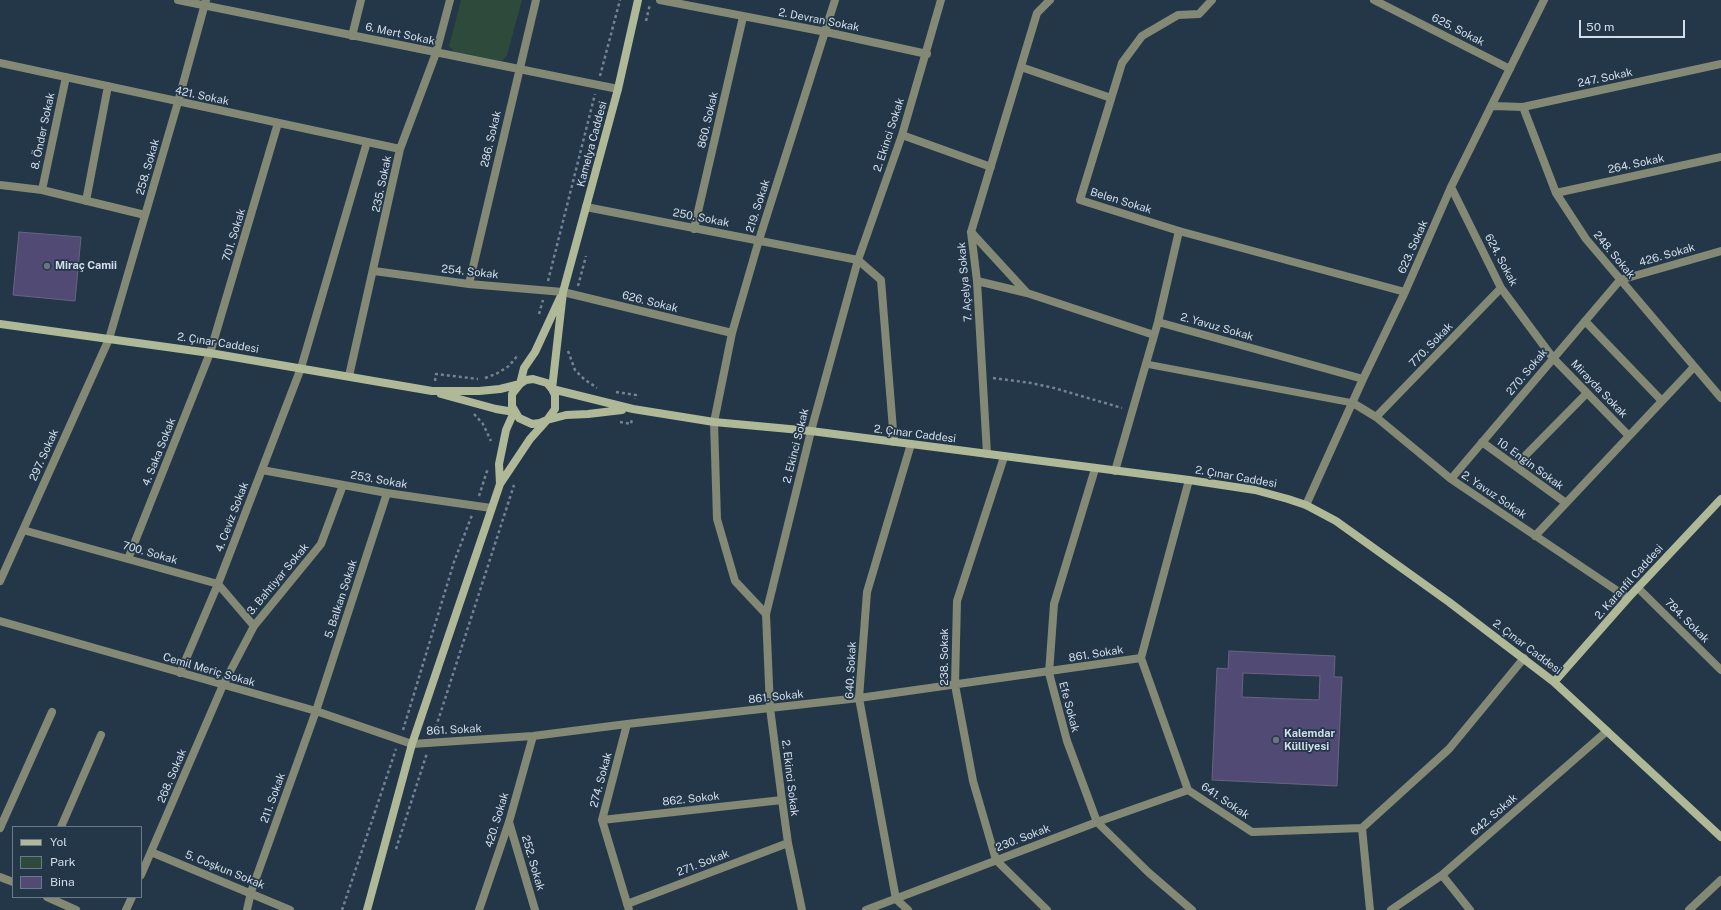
<!DOCTYPE html>
<meta charset="utf-8">
<style>
body{margin:0}
#map{position:relative;width:1721px;height:910px;overflow:hidden;background:#243749;font-family:"Public Sans",sans-serif}
canvas{display:block}
.legend{position:absolute;left:12px;top:826px;width:130px;height:72px;box-sizing:border-box;background:#243749;border:1px solid #6a7a89;margin:0;padding:5px 7px;list-style:none;font-size:12px;color:#d2deea}
.legend li{display:flex;align-items:center;gap:8px;height:20px}
.legend b{width:20px;border:1px solid #6a7a89}
.scale{position:absolute;left:1579px;top:20px;width:106px;height:18px;box-sizing:border-box;border:2px solid #d2deea;border-top:0;padding-left:5px;font-size:12px;line-height:14px;white-space:nowrap;color:#d2deea;-webkit-text-stroke:3px #243749;paint-order:stroke}
</style>
<div id="map">
<canvas width="1721" height="910"></canvas>
<ul class="legend">
<li><b style="height:5px;background:#afb997"></b>Yol</li>
<li><b style="height:11px;background:#2e4a3b"></b>Park</li>
<li><b style="height:11px;background:#514a74"></b>Bina</li>
</ul>
<div class="scale">50 m</div>
</div>
<script>
const c = document.querySelector('canvas').getContext('2d');
c.lineJoin = 'round';
function fillPath(path, color) { c.fillStyle = color; c.fill(path, 'evenodd'); }
const shape = rows => new Path2D(rows.map(r => 'M' + r).join(''));
function trace(path, color, width, dash) { c.strokeStyle = color; c.lineWidth = width; c.lineCap = dash ? 'butt' : 'round'; c.setLineDash(dash || []); c.stroke(path); }
function drawText(font, color, halo, rows, align = 'center') {
  c.font = font + ' "Public Sans",sans-serif'; c.lineWidth = 3.5; c.setLineDash([]); c.textBaseline = 'middle'; c.strokeStyle = halo; c.fillStyle = color; for (const [text, x, y, turn = 0] of rows) {
    c.save(); c.translate(x, y); c.rotate((+turn || 0) * Math.PI / 180); c.textAlign = isNaN(turn) ? turn : align; if (halo) c.strokeText(text, 0, 0); c.fillText(text, 0, 0); c.restore();
  }
}
const green = shape([
 [461,0,522,0,507,55,502,61,455,52,449,46]
]);
const building = shape([
 [19,232,81,237,75,301,13,295,19,232],
 [1229,651,1335,656,1334,677,1342,677,1337,786,1212,780,1217,668,1228,669,1229,651],
 [1243,673,1320,676,1319,700,1242,697,1243,673]
]);
const path = shape([
 [646,21,650,4],
 [600,76,620,0],
 [548,281,595,94],
 [578,286,586,256],
 [539,314,543,300],
 [568,351,575,370,584,379,597,388],
 [485,378,496,374,509,366,518,355],
 [993,378,1031,383,1054,388,1122,408],
 [435,381,436,374,478,379],
 [616,392,636,395,635,399],
 [474,414,483,424,491,441],
 [620,422,631,424,632,418],
 [479,496,488,468],
 [403,730,454,562,472,515],
 [434,733,514,485],
 [396,849,427,753],
 [342,910,396,749]
]);
const lane = shape([
 [1146,364,1353,403]
]);
const street = shape([
 [178,0,618,89],
 [660,0,826,32,927,54],
 [1212,0,1199,14,1178,15,1142,36,1122,63,1080,200,1179,231,1405,292],
 [1374,0,1510,69],
 [352,36,361,0],
 [0,63,400,149],
 [1021,67,1111,98],
 [1493,106,1523,107,1721,64],
 [1523,107,1556,193,1586,239,1721,398],
 [902,135,991,167],
 [0,185,42,190,145,215],
 [1451,187,1501,288,1553,358,1629,436],
 [42,190,66,77],
 [1556,193,1721,157],
 [86,201,108,86],
 [586,207,858,260,881,280,894,442],
 [694,229,743,17],
 [971,232,1027,293,1154,335],
 [374,271,469,284,563,292,732,333],
 [977,281,1027,293],
 [469,284,536,0],
 [1585,321,1662,401],
 [1158,322,1363,379],
 [349,376,400,149,436,53,450,0],
 [1353,403,1376,417,1451,479,1628,598],
 [1376,417,1501,288],
 [1482,442,1566,503],
 [987,454,977,281,971,232,1037,13,1050,0],
 [1004,457,957,601,955,685,973,781,996,860,1047,910],
 [1515,466,1587,393],
 [1095,469,1054,604,1049,673,1067,741,1097,822,1148,872,1192,910],
 [262,470,387,493,491,508],
 [1115,471,1158,322,1179,231],
 [1451,479,1620,280,1721,251],
 [1189,480,1141,658,1188,790,1252,832,1362,828,1449,749,1524,658],
 [1306,505,1363,379,1405,292,1451,187,1544,0],
 [23,530,218,584,254,626],
 [1535,536,1694,367],
 [128,559,210,353,278,123],
 [0,581,109,339,178,102,206,0],
 [1638,588,1721,670],
 [766,614,735,581,717,519,714,422,732,333,759,240,835,0],
 [0,621,316,711,412,744,533,736,627,724,859,698,1141,658],
 [180,673,218,584,301,368,367,142],
 [627,724,602,820,629,910],
 [602,820,782,800],
 [509,822,535,910],
 [61,827,101,735],
 [0,828,52,712],
 [1362,828,1370,910],
 [151,852,290,910],
 [141,875,223,685,254,626,321,544,343,485],
 [1442,875,1470,910],
 [0,877,13,882],
 [47,897,76,910],
 [627,904,788,843],
 [126,910,132,897],
 [247,910,251,892,316,711,387,493],
 [479,910,509,822,533,736],
 [802,910,788,843,782,800,770,708,766,614,811,431,858,260,902,135,941,0],
 [866,910,1097,822,1188,790],
 [908,910,896,899,859,698,867,592,911,444],
 [1391,910,1442,875,1607,731],
 [1689,910,1721,880]
]);
const secondary = shape([
 [638,0,618,89,563,292,552,389,555,395,555,409,547,420,540,423,532,424,519,418,512,406,512,394,520,384,526,380,533,379,547,383,552,389,633,409,714,422,811,431,1189,480,1255,490,1288,499,1306,505,1336,521,1449,602,1554,682,1721,837],
 [0,324,210,353,432,391,479,391,500,389,520,384,524,368,535,352,560,298],
 [500,484,530,439,547,420,566,415,588,414,622,410],
 [1554,682,1628,598,1721,499],
 [367,910,412,744,500,484,499,464,506,430,514,412,496,409,441,394]
]);
const markers = [
 [47,266,4,"#6b7280"],
 [1276,740,4,"#6b7280"]
];
const streetNames = [
 ["2. Devran Sokak",819,20,11],
 ["625. Sokak",1458,30,27],
 ["6. Mert Sokak",400,34,12],
 ["247. Sokak",1605,78,-12],
 ["421. Sokak",202,96,12],
 ["860. Sokak",708,120,-77],
 ["8. Önder Sokak",43,131,-78],
 ["2. Ekinci Sokak",889,135,-72],
 ["286. Sokak",491,139,-77],
 ["Kamelya Caddesi",592,144,-75],
 ["264. Sokak",1636,164,-12],
 ["258. Sokak",148,167,-74],
 ["235. Sokak",382,184,-78],
 ["Belen Sokak",1121,201,17],
 ["219. Sokak",758,206,-72],
 ["250. Sokak",701,218,11],
 ["701. Sokak",234,235,-73],
 ["623. Sokak",1413,247,-66],
 ["248. Sokak",1614,255,50],
 ["426. Sokak",1667,255,-16],
 ["624. Sokak",1501,260,62],
 ["254. Sokak",470,272,6],
 ["7. Açelya Sokak",965,282,-95],
 ["626. Sokak",650,302,14],
 ["2. Yavuz Sokak",1217,327,16],
 ["2. Çınar Caddesi",218,343,9],
 ["770. Sokak",1431,345,-46],
 ["270. Sokak",1527,372,-50],
 ["Mirayda Sokak",1599,389,46],
 ["2. Çınar Caddesi",915,434,7],
 ["2. Ekinci Sokak",796,446,-76],
 ["4. Saka Sokak",159,452,-68],
 ["297. Sokak",44,455,-66],
 ["10. Engin Sokak",1530,464,36],
 ["2. Çınar Caddesi",1236,477,10],
 ["253. Sokak",379,480,10],
 ["2. Yavuz Sokak",1494,495,34],
 ["4. Ceviz Sokak",232,517,-69],
 ["700. Sokak",150,553,16],
 ["3. Bahtiyar Sokak",278,579,-50],
 ["2. Karanfil Caddesi",1629,582,-48],
 ["5. Balkan Sokak",341,599,-72],
 ["784. Sokak",1687,621,45],
 ["2. Çınar Caddesi",1527,647,37],
 ["861. Sokak",1096,654,-9],
 ["238. Sokak",945,657,-90],
 ["Cemil Meriç Sokak",209,670,16],
 ["640. Sokak",851,670,-87],
 ["861. Sokak",776,697,-6],
 ["Efe Sokak",1069,707,75],
 ["861. Sokak",454,730,-3],
 ["268. Sokak",172,776,-67],
 ["2. Ekinci Sokak",790,778,83],
 ["274. Sokak",601,780,-75],
 ["211. Sokak",273,798,-70],
 ["862. Sokok",691,799,-6],
 ["641. Sokak",1225,801,34],
 ["642. Sokak",1494,815,-41],
 ["420. Sokak",497,820,-73],
 ["230. Sokak",1023,838,-21],
 ["252. Sokak",533,863,74],
 ["271. Sokak",703,863,-21],
 ["5. Coşkun Sokak",225,870,22]
];
const poiNames = [
 ["Miraç Camii",55,266],
 ["Kalemdar",1284,734],
 ["Külliyesi",1284,747]
];
fillPath(green, '#2e4a3b');
fillPath(building, '#514a74');
trace(building, '#68647f', 1);
trace(path, '#748393', 2.5, [3, 3]);
trace(lane, '#838974', 7);
trace(street, '#838974', 8);
trace(secondary, '#afb997', 8);
for (const [x, y, r, color] of markers) { const dot = new Path2D(); dot.arc(x, y, r, 0, 2 * Math.PI); c.fillStyle = color; c.fill(dot); trace(dot, '#243749', 1.5); }
drawText('11px', '#d2deea', '#243749', streetNames);
drawText('bold 11px', '#d2deea', '#243749', poiNames, 'left');
</script>
